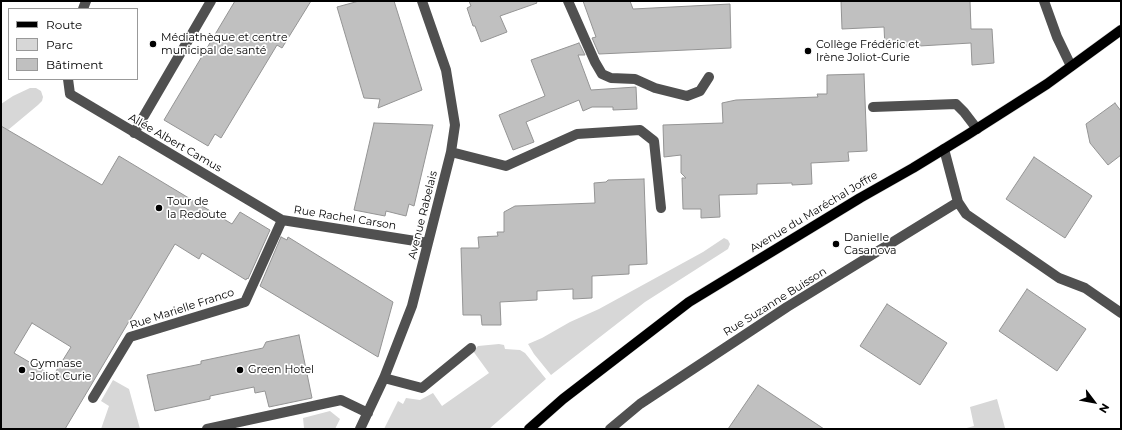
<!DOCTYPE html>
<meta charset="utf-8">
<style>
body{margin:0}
#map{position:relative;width:1122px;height:430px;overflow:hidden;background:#fff;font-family:Montserrat,sans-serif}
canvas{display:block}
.frame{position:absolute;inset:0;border:2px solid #000;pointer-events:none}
.legend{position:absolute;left:8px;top:8px;width:130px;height:72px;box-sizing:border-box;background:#fff;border:1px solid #999;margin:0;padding:5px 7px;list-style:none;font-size:12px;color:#000}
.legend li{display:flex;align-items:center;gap:8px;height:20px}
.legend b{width:20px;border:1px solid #999}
.north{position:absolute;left:1074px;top:382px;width:40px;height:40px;-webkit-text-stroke:3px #fff;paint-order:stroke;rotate:122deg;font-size:11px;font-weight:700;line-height:16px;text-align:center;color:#000}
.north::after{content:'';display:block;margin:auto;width:14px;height:18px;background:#000;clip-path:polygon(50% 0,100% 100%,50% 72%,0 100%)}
</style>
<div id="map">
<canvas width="1122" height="430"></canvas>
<div class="frame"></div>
<ul class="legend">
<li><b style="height:5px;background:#000"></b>Route</li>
<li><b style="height:11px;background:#d7d7d7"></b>Parc</li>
<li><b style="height:11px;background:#c0c0c0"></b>Bâtiment</li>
</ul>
<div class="north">N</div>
</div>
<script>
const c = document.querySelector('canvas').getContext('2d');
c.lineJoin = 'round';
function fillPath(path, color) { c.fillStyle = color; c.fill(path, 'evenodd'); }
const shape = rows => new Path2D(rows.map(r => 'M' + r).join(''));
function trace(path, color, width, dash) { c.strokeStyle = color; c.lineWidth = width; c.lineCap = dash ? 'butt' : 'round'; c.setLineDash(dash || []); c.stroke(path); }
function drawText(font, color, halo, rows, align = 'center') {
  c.font = font + ' Montserrat,sans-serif'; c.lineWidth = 3.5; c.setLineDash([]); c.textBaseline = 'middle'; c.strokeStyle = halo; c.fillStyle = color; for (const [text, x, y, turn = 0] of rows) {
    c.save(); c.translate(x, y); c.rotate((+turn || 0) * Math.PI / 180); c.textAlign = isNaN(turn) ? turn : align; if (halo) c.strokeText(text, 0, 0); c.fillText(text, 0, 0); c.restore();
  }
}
const green = shape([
 [30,88,36,88,41,91,43,97,42,101,38,105,8,130,1,126,1,104,13,96],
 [724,238,728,240,730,244,728,249,645,302,551,375,534,354,528,344,542,338,570,322,599,309,703,252],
 [499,344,504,345,505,349,520,350,525,353,546,379,489,429,384,429,398,401,403,404,406,398,420,400,433,393,442,406,489,373,473,351,478,346],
 [113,380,129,389,140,429,101,429,109,406,101,401],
 [997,399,1005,428,1002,429,963,429,974,426,970,407],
 [330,411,340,419,335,429,303,429,304,428,303,418]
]);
const building = shape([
 [235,1,311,1,282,48,277,45,221,138,215,134,208,146,164,120,235,1],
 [359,1,394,1,422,90,378,108,380,99,364,98,337,7,359,1],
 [469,1,536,1,537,3,500,16,507,32,481,42,475,26,473,26,467,8,471,6,469,1],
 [583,1,630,1,633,9,730,4,731,48,599,54,592,38,596,37,583,1],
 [841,1,970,1,971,29,992,29,994,63,972,65,971,43,885,48,884,27,842,29,841,1],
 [579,43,585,55,578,55,591,90,636,87,637,109,613,110,613,107,592,107,583,111,579,100,526,122,534,142,513,150,499,115,545,96,531,60,579,43],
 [864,74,867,151,848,152,849,161,811,163,812,184,792,185,792,183,757,184,757,194,719,195,720,217,701,218,701,209,683,209,682,178,686,178,681,173,681,155,664,157,663,125,723,123,722,103,736,100,818,97,817,94,827,94,827,75,864,74],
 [1115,103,1121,111,1121,155,1108,165,1090,143,1086,124,1115,103],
 [374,123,433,125,414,206,409,204,406,216,386,211,385,216,354,210,374,123],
 [1,126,102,185,119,156,232,224,240,212,270,230,248,279,247,278,246,280,202,253,199,259,175,244,65,429,1,429,1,126],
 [32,323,71,347,53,376,14,353,32,323],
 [1034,157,1092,196,1065,238,1006,199,1034,157],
 [644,179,647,264,629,265,629,274,592,276,592,298,573,299,573,289,537,291,537,300,500,302,501,325,482,325,481,315,463,315,461,248,479,248,478,237,498,236,497,232,504,232,504,212,515,206,595,203,594,183,606,182,608,180,644,179],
 [281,237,287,240,288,237,393,302,378,357,260,286,281,237],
 [1027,289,1086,329,1057,371,999,331,1027,289],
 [887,304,947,343,920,385,860,346,887,304],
 [299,335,312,398,269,407,265,391,255,393,254,387,210,396,210,399,155,411,147,375,201,364,201,361,263,348,266,342,299,335],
 [758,385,824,429,728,429,758,385]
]);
const minor = shape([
 [568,1,595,62,602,74,611,78,635,79,655,88,687,96,700,91,709,77],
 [1044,1,1057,37,1071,66],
 [83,9,86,1],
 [68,79,70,94,282,220,428,243],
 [873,107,956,104,964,112,977,129],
 [134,133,211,1],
 [944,149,958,202,966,214,1059,278,1085,288,1121,313],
 [451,152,506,166,577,134,640,130,654,141,661,208],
 [384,378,422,388,471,348],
 [93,398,130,337,245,302,282,220],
 [207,429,341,400,368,413],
 [360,429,384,378,412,306,451,152,455,125,446,70,422,1],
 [610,429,640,404,787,307,958,202]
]);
const major = shape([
 [529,429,563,399,689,302,860,198,913,168,967,135,1047,84,1121,30]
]);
const markers = [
 [153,44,4,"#000"],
 [808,51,4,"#000"],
 [159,208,4,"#000"],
 [836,244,4,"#000"],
 [22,370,4,"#000"],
 [240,370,4,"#000"]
];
const poiNames = [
 ["Médiathèque et centre",161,38],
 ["municipal de santé",161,51],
 ["Collège Frédéric et",816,45],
 ["Irène Joliot-Curie",816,58],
 ["Tour de",167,202],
 ["la Redoute",167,215],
 ["Danielle",844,238],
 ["Casanova",844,251],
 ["Gymnase",30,364],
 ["Joliot Curie",30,377],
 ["Green Hotel",248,370]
];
const streetNames = [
 ["Allée Albert Camus",175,143,30],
 ["Avenue du Maréchal Joffre",814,212,-31],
 ["Avenue Rabelais",423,215,-76],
 ["Rue Rachel Carson",345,218,9],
 ["Rue Suzanne Buisson",775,302,-32],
 ["Rue Marielle Franco",182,309,-18]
];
fillPath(green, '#d7d7d7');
fillPath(building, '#c0c0c0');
trace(building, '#949494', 1);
trace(major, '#dbdbdb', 11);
trace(minor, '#505050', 10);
trace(major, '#000', 10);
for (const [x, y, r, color] of markers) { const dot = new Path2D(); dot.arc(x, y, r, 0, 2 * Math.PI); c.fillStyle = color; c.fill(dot); trace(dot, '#fff', 1.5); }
drawText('11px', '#000', '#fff', poiNames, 'left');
drawText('11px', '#000', '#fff', streetNames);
</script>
